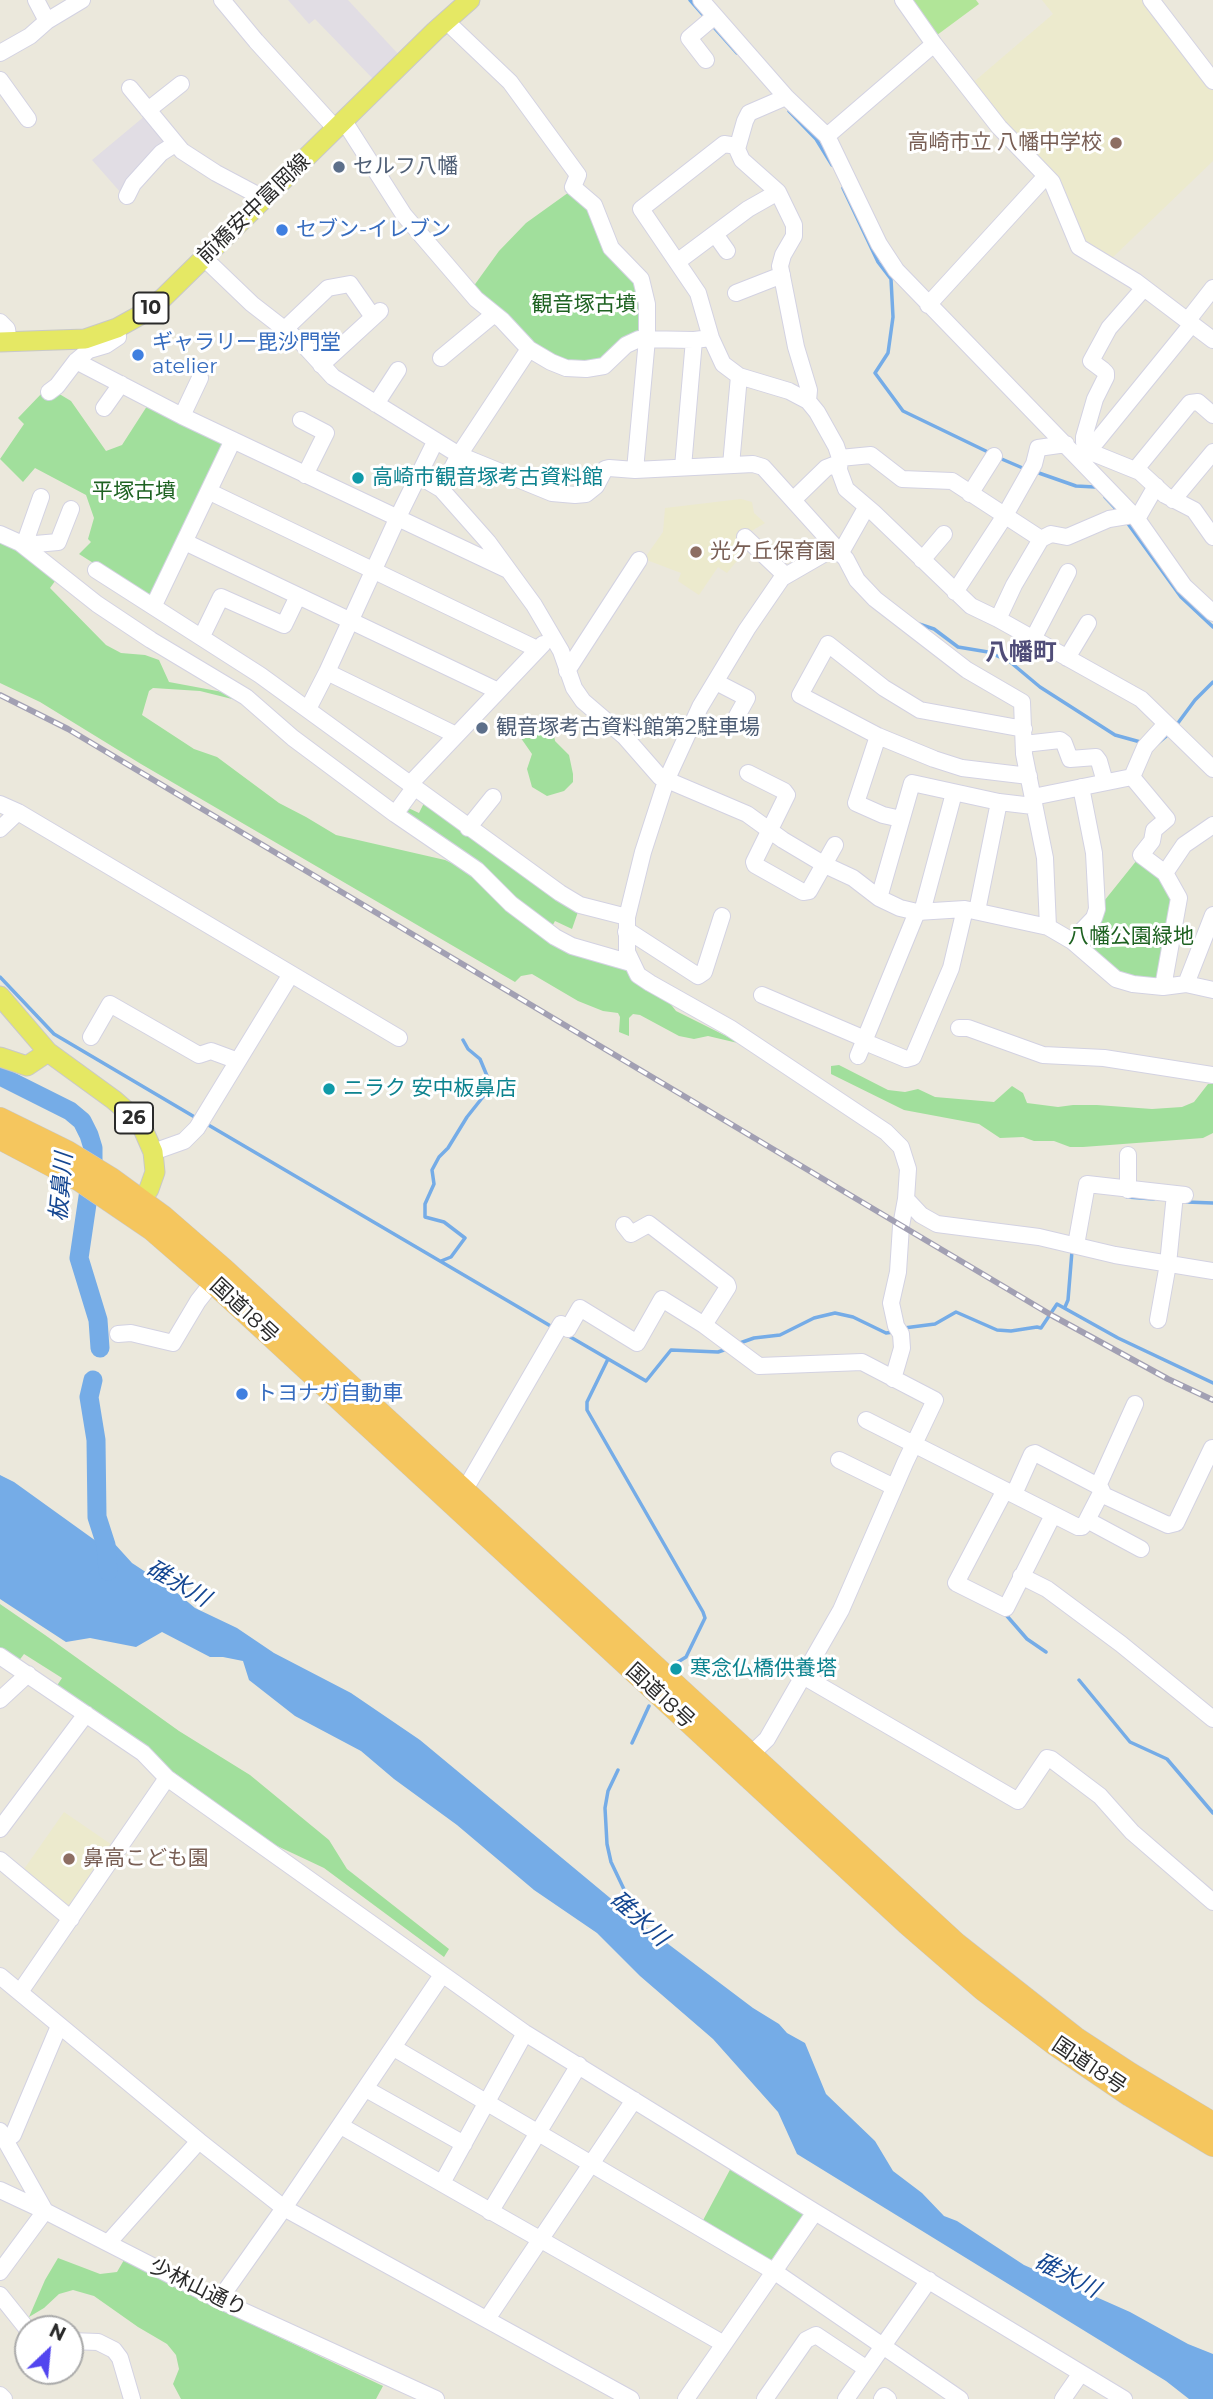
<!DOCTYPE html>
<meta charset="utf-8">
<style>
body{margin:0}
#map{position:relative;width:1213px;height:2399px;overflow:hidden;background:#ebe8dc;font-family:Montserrat,sans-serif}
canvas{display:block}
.north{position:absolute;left:14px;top:2315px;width:70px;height:70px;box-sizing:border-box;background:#fff;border:2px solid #aaa;border-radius:50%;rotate:26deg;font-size:19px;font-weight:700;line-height:28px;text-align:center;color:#2a2a2a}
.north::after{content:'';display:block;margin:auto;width:24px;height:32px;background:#5245ef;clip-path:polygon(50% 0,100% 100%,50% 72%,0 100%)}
</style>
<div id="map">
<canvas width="1213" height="2399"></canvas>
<div class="north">N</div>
</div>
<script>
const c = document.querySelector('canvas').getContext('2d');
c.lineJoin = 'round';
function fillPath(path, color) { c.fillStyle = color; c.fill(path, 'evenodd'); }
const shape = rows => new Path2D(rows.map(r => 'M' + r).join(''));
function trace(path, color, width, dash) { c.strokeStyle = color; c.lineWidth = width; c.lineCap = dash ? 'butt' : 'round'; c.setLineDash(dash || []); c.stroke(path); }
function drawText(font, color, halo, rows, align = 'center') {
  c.font = font + ' Montserrat,"Noto Sans JP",sans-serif'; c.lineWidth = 6; c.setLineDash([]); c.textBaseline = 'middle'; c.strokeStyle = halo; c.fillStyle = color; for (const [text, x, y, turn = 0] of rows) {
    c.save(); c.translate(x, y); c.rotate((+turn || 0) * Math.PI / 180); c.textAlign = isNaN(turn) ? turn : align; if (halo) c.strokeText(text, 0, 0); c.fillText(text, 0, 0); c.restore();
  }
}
const industrial = shape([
 [288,0,348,0,400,56,375,81,315,19,309,24],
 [146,115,169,144,121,193,92,160]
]);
const education = shape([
 [1042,0,1145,0,1213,88,1213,161,1109,261,1086,247,1057,184,969,86,1053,14],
 [741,499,752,502,754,513,765,523,748,533,749,546,727,573,718,567,699,595,678,581,681,573,644,559,663,532,665,508],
 [64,1812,115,1847,72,1910,22,1872]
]);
const green = shape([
 [572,190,590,204,638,281,644,333,605,360,580,367,532,346,473,287,499,251,526,223],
 [43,392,56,392,71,401,106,451,122,445,149,403,221,438,227,448,154,596,147,597,79,554,91,542,88,539,94,518,86,495,35,468,23,482,0,459,24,424,18,418],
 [0,538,58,577,50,588,106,645,121,653,145,655,159,660,169,682,228,693,236,700,200,691,153,688,149,691,142,715,194,749,217,757,279,803,306,817,336,835,445,860,466,870,552,939,626,964,665,997,676,1011,742,1044,708,1036,694,1039,679,1036,640,1015,633,1014,629,1018,629,1036,619,1032,620,1017,618,1013,603,1011,578,1001,532,974,521,976,515,982,141,764,40,702,0,683],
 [551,717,555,741,569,755,573,774,573,782,564,791,547,796,532,787,527,769,532,754,516,731],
 [425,801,579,909,572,929,555,921,550,930,402,817,404,806,419,813],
 [1141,855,1179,898,1163,987,1133,984,1072,941],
 [839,1065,888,1090,905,1092,918,1089,935,1097,994,1102,1012,1086,1023,1093,1027,1103,1058,1107,1073,1105,1097,1105,1152,1109,1182,1107,1194,1102,1208,1084,1213,1084,1213,1133,1203,1138,1083,1147,1070,1147,1054,1141,1034,1141,1023,1137,1000,1138,979,1124,904,1110,831,1074,831,1066],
 [0,1604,45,1635,179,1731,250,1775,329,1840,347,1869,449,1949,444,1957,324,1868,273,1844,56,1687,62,1678,24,1654,18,1662,0,1648],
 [732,2166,802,2208,803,2215,772,2259,765,2263,701,2224],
 [58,2258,100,2274,117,2272,124,2260,230,2314,383,2386,376,2399,181,2399,173,2384,179,2369,176,2355,167,2344,138,2327,94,2296,73,2290,59,2294,44,2308,29,2317,45,2280]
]);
const pitch = shape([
 [906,0,976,0,979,4,933,38]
]);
const water = shape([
 [0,1475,14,1482,96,1541,106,1545,113,1542,132,1563,176,1592,195,1608,237,1628,274,1653,351,1693,420,1740,639,1922,753,2008,779,2024,787,2033,805,2043,826,2094,875,2141,893,2171,922,2193,944,2216,957,2221,1024,2265,1130,2312,1188,2344,1213,2354,1213,2399,1189,2399,1166,2381,797,2154,778,2112,713,2039,640,1976,597,1933,534,1890,457,1825,394,1779,361,1751,295,1716,249,1680,243,1661,223,1657,210,1657,162,1632,136,1647,90,1638,66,1642,0,1599]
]);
const stream = shape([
 [690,0,705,17],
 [712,25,737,53],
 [789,111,816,139,832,165],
 [843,188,878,262,891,279,893,317,888,353,875,373,903,411,990,453],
 [997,457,1025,469],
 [1036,472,1076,486,1095,487],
 [1105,497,1119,512],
 [1126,521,1181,597,1213,627],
 [919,624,934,629,958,647,988,652,1009,661,1040,687,1115,735,1144,743],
 [1175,727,1195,700,1213,682],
 [1157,744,1170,733],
 [0,977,54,1034,198,1119],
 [205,1123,554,1328],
 [1127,1197,1154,1199],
 [1186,1202,1213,1203],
 [441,1261,451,1257,465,1238,444,1222,425,1217,425,1204,434,1184,432,1170,439,1157,448,1148,467,1117,490,1088,490,1083,480,1059,468,1049,463,1040],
 [1065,1307,1068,1300,1072,1251],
 [904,1328,935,1324,956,1312,997,1330,1011,1331,1037,1327,1041,1328,1057,1304,1118,1338,1213,1383],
 [567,1335,646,1381,671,1350,718,1352,727,1349],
 [737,1344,754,1338,780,1335,814,1318,835,1313,853,1317,886,1333,894,1332],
 [608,1359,587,1402,587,1410,703,1612,705,1618,686,1657,673,1665],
 [1007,1616,1027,1639,1046,1652],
 [1079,1680,1130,1742,1167,1759,1213,1813],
 [632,1743,649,1706],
 [618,1770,608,1791,605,1808,607,1844,611,1862,640,1923]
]);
const river = shape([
 [0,1076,70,1111,82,1121,89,1135,93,1148,93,1163,79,1258,98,1320,100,1348],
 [93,1380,89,1397,96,1440,97,1517,106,1545,108,1571]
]);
const minor = shape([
 [36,0,47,21],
 [222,0,256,41,336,129],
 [701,0,786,97,827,136,879,244,896,270,1137,519,1184,586,1213,613],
 [903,0,934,44,999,127,1052,182,1079,247,1135,281,1213,340],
 [1151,0,1213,81],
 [446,21,510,82,578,175,573,187,594,205,611,248,641,279,647,304,647,339,635,470],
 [0,53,30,36,47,21,82,0],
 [706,60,689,38,715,16],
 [0,80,28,119],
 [130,88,182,151,216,173,265,199],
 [786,97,749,113,745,121,737,149,742,160,778,192,794,225,794,236,783,255,780,266,796,347,809,390,808,401],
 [148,110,181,84],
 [344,121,404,215,476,299,502,320,529,349,551,362,566,368,586,369,604,366,626,345,639,339,694,340,711,338],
 [827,136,934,44],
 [737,146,724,144,641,209,698,293,711,338,723,364,739,376,789,391,808,401,817,412,836,446,840,458,839,470,846,489,873,512,971,606,998,619,1141,699,1213,769],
 [127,196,133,184,161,153,175,144],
 [715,234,727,251],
 [204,258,252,304,301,342,333,377,459,455,552,493,575,495,586,494,596,486,605,469,609,468,635,470,753,464,763,467,846,559,857,580,875,599,967,670,1022,702,1024,754,1045,858,1048,927],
 [677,262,748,209,778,192],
 [1144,288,1109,328,1091,361,1103,370,1106,373,1106,377,1095,399,1084,437,1084,442,1088,451,1140,472,1165,495,1194,510,1213,537],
 [736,293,782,275],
 [928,305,1046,176],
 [1188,320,1213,288],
 [0,322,7,329,9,343],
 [286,328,328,288,350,284,373,317],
 [441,358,493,315],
 [76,361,182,416,508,570],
 [321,365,380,311],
 [49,392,57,386,76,361,89,350,106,345,118,337,117,328],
 [376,404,398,370],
 [104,408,121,384],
 [182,416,200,378],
 [301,420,326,433,305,475],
 [840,458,871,455,902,479,952,481,1041,539,1014,585,998,619],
 [1083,458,1192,324],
 [731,465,739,376],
 [683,467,694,340],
 [1136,469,1190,403,1198,402,1213,415],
 [419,476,441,489,488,542,534,605,561,651,574,688,583,701,625,737,660,777,747,814,783,840,825,865,853,878,879,898,900,908,917,912,965,909,1048,927,1072,941,1116,979,1133,984,1163,987,1186,984,1213,990],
 [441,489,459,455,529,349],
 [210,492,537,649],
 [970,494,994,456],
 [41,497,24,545,58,542,71,509],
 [793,500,826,468,839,463],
 [1173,500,1213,452],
 [1137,519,1156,486],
 [0,534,20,543,97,604,151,640,246,697,293,738,395,814,477,870,511,904,555,937,572,946,631,963],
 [745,537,785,575],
 [1041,539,1051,534,1067,537,1109,519,1133,515],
 [185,542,498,691],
 [834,548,782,578,747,629,700,707,666,781,643,852,627,917,627,952,638,975,650,983,730,1028,886,1132,901,1147,908,1169,906,1199,901,1226,898,1272,891,1303,896,1326,901,1334,902,1348,893,1379],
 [840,554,866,508],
 [922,560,944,534],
 [96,570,260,675,560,893,580,905,627,917],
 [955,592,1004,517,1034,464,1038,448,1066,444],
 [154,605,233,440],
 [202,636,221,597,284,625,298,596],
 [1033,639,1068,572],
 [1067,658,1088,623],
 [567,671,639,560],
 [327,672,456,735],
 [716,682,747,698,737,716],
 [308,709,327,672,397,519,435,442],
 [1024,729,920,710,884,688,828,644,800,695,878,736,934,759,962,768,1029,776],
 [878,736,856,803,883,815,901,819],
 [1024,744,1060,740,1064,743,1070,759,1096,757,1099,761,1105,782],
 [748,773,784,791,787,795,754,862,755,865,803,892,809,891,835,845],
 [1132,777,1167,819,1154,830,1152,841,1141,855,1165,873,1179,898,1163,987],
 [410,784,543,644],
 [1033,797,1132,777,1145,747,1166,724],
 [0,804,18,812,399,1038],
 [395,814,414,788],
 [468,828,493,797],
 [0,829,18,812],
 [1165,873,1184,845,1213,825],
 [879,898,912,783,999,802,1033,806],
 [977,911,999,802],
 [922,912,954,793],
 [626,932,630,932,698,976,704,972,722,916],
 [1072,941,1094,918,1097,909,1094,853,1081,787],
 [1186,984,1213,915],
 [762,995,865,1039],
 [959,1028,968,1028,1043,1055,1104,1058,1213,1075],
 [91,1037,110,1004,199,1055,211,1051,238,1061],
 [865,1042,906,1059,913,1057,951,968,965,909],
 [858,1056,917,912],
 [153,1152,184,1141,197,1128,291,974],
 [1128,1155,1128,1190],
 [906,1199,921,1215,937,1224,1039,1237,1115,1255,1213,1271],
 [624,1225,631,1234,649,1224,727,1284,728,1287,704,1325],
 [1076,1245,1087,1184,1185,1195],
 [1158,1320,1168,1264,1175,1194],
 [118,1334,131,1333,173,1343,198,1301,213,1282],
 [866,1420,1078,1527,1082,1527,1086,1522,1102,1491,1100,1487,1035,1453,1032,1454,1014,1494],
 [839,1460,894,1487],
 [1098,1486,1135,1404],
 [1005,1490,956,1583,1006,1608,1053,1515],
 [1101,1494,1168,1525,1176,1523,1212,1448],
 [460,1498,561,1324,568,1329,580,1308,637,1343,662,1299,704,1325,759,1366,862,1362,935,1400,905,1463,841,1610,767,1739,744,1761],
 [1087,1520,1141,1549],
 [1021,1576,1047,1589,1121,1644,1213,1719],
 [0,1656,143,1753,167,1778,525,2033,815,2212,1124,2399],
 [803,1676,1018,1801,1047,1758,1051,1759,1100,1796,1132,1832,1213,1902],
 [0,1700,28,1674],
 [0,1829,86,1714],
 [0,1860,71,1919],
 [0,1976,199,2141,284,2208,631,2399],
 [20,1992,167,1778],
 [394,2048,775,2272,960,2399],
 [366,2089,464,2144],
 [341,2126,724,2344],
 [0,2131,45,2211,219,2300,436,2399],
 [5,2140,13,2135,59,2026],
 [442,2183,525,2033],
 [0,2190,45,2211,0,2272],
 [490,2212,579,2065],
 [108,2243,199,2141],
 [0,2295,28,2330],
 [219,2300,284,2208,442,1975],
 [487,2319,634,2100],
 [70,2341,98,2342,114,2350,120,2358,132,2399],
 [0,2395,4,2399],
 [686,2399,815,2212],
 [765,2399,806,2340,816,2335,867,2369],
 [846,2399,929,2280],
 [882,2399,884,2396,888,2399],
 [1063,2399,1081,2373]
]);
const major = shape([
 [0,342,85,339,117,328,144,313,163,298,435,31,470,0],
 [0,996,48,1052,114,1100,130,1114,143,1129,153,1152,155,1172,149,1189,133,1214],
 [0,1057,27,1066,48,1052]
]);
const highway = shape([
 [0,1119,67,1152,111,1179,163,1217,224,1270,956,1944,1075,2038,1130,2074,1213,2124],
 [0,1138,80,1180,152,1229,213,1282,908,1924,983,1989,1055,2044,1130,2095,1213,2145]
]);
const rail = shape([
 [0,695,68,729,1053,1316,1168,1379,1213,1400]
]);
const markers = [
 [1116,143,7,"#8d6e63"],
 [339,167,7,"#5c6f8a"],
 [282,230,7,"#3f7fe0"],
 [138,355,7,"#3f7fe0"],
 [358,478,7,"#0f9aa8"],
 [696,552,7,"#8d6e63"],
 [482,728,7,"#5c6f8a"],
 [329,1089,7,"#0f9aa8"],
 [242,1394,7,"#3f7fe0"],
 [676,1669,7,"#0f9aa8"],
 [69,1859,7,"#8d6e63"]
];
const shields = [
 [151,308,35],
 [134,1118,38]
];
const shieldNames = [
 ["10",151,308],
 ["26",134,1118]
];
const educationNames = [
 ["高崎市立 八幡中学校",1102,143,"right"],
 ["光ケ丘保育園",710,552],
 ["鼻高こども園",83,1859]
];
const serviceNames = [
 ["セルフ八幡",353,167],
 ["観音塚考古資料館第2駐車場",496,728]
];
const streetNames = [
 ["前橋安中富岡線",254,209,-44],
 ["国道18号",244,1311,43],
 ["国道18号",660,1696,43],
 ["国道18号",1089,2066,34],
 ["少林山通り",198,2288,26]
];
const shopNames = [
 ["セブン-イレブン",296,230],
 ["ギャラリー毘沙門堂",152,343],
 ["atelier",152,367],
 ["トヨナガ自動車",256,1394]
];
const parkNames = [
 ["観音塚古墳",584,305],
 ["平塚古墳",134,492],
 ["八幡公園緑地",1131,937]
];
const cultureNames = [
 ["高崎市観音塚考古資料館",372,478],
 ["ニラク 安中板鼻店",343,1089],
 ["寒念仏橋供養塔",690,1669]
];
const waterNames = [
 ["板鼻川",62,1187,-85],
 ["碓氷川",178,1584,30],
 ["碓氷川",639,1919,42],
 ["碓氷川",1067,2276,27]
];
const quarterNames = [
 ["八幡町",1021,653]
];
fillPath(industrial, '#e1dde4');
fillPath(education, '#eceacd');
fillPath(green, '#a1df9c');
fillPath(pitch, '#b1e598');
fillPath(water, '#75ace7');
trace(stream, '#75ace7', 3.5);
trace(river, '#75ace7', 19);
trace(minor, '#d3d2e2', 18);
trace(major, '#c8c8c8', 21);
trace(highway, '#c8c8c8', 24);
trace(minor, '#fff', 16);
trace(major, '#e5e864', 19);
trace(highway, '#f5c65e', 23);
trace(rail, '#a2a0b3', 6);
trace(rail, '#fff', 3.5, [10]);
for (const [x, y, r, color] of markers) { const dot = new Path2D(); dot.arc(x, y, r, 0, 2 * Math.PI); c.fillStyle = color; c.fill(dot); trace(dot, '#fff', 2.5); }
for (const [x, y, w] of shields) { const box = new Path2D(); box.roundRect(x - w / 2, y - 15.5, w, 31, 5); c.fillStyle = '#fff'; c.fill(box); trace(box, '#2a2a2a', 2); }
drawText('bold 19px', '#2a2a2a', null, shieldNames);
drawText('21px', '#785e54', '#fff', educationNames, 'left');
drawText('21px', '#4e5e75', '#fff', serviceNames, 'left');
drawText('21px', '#2a2a2a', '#fff', streetNames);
drawText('21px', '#366cbe', '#fff', shopNames, 'left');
drawText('21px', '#1e6221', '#fff', parkNames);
drawText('21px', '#0d838f', '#fff', cultureNames, 'left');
drawText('italic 23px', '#154792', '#fff', waterNames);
drawText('bold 24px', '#504d78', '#fff', quarterNames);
</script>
